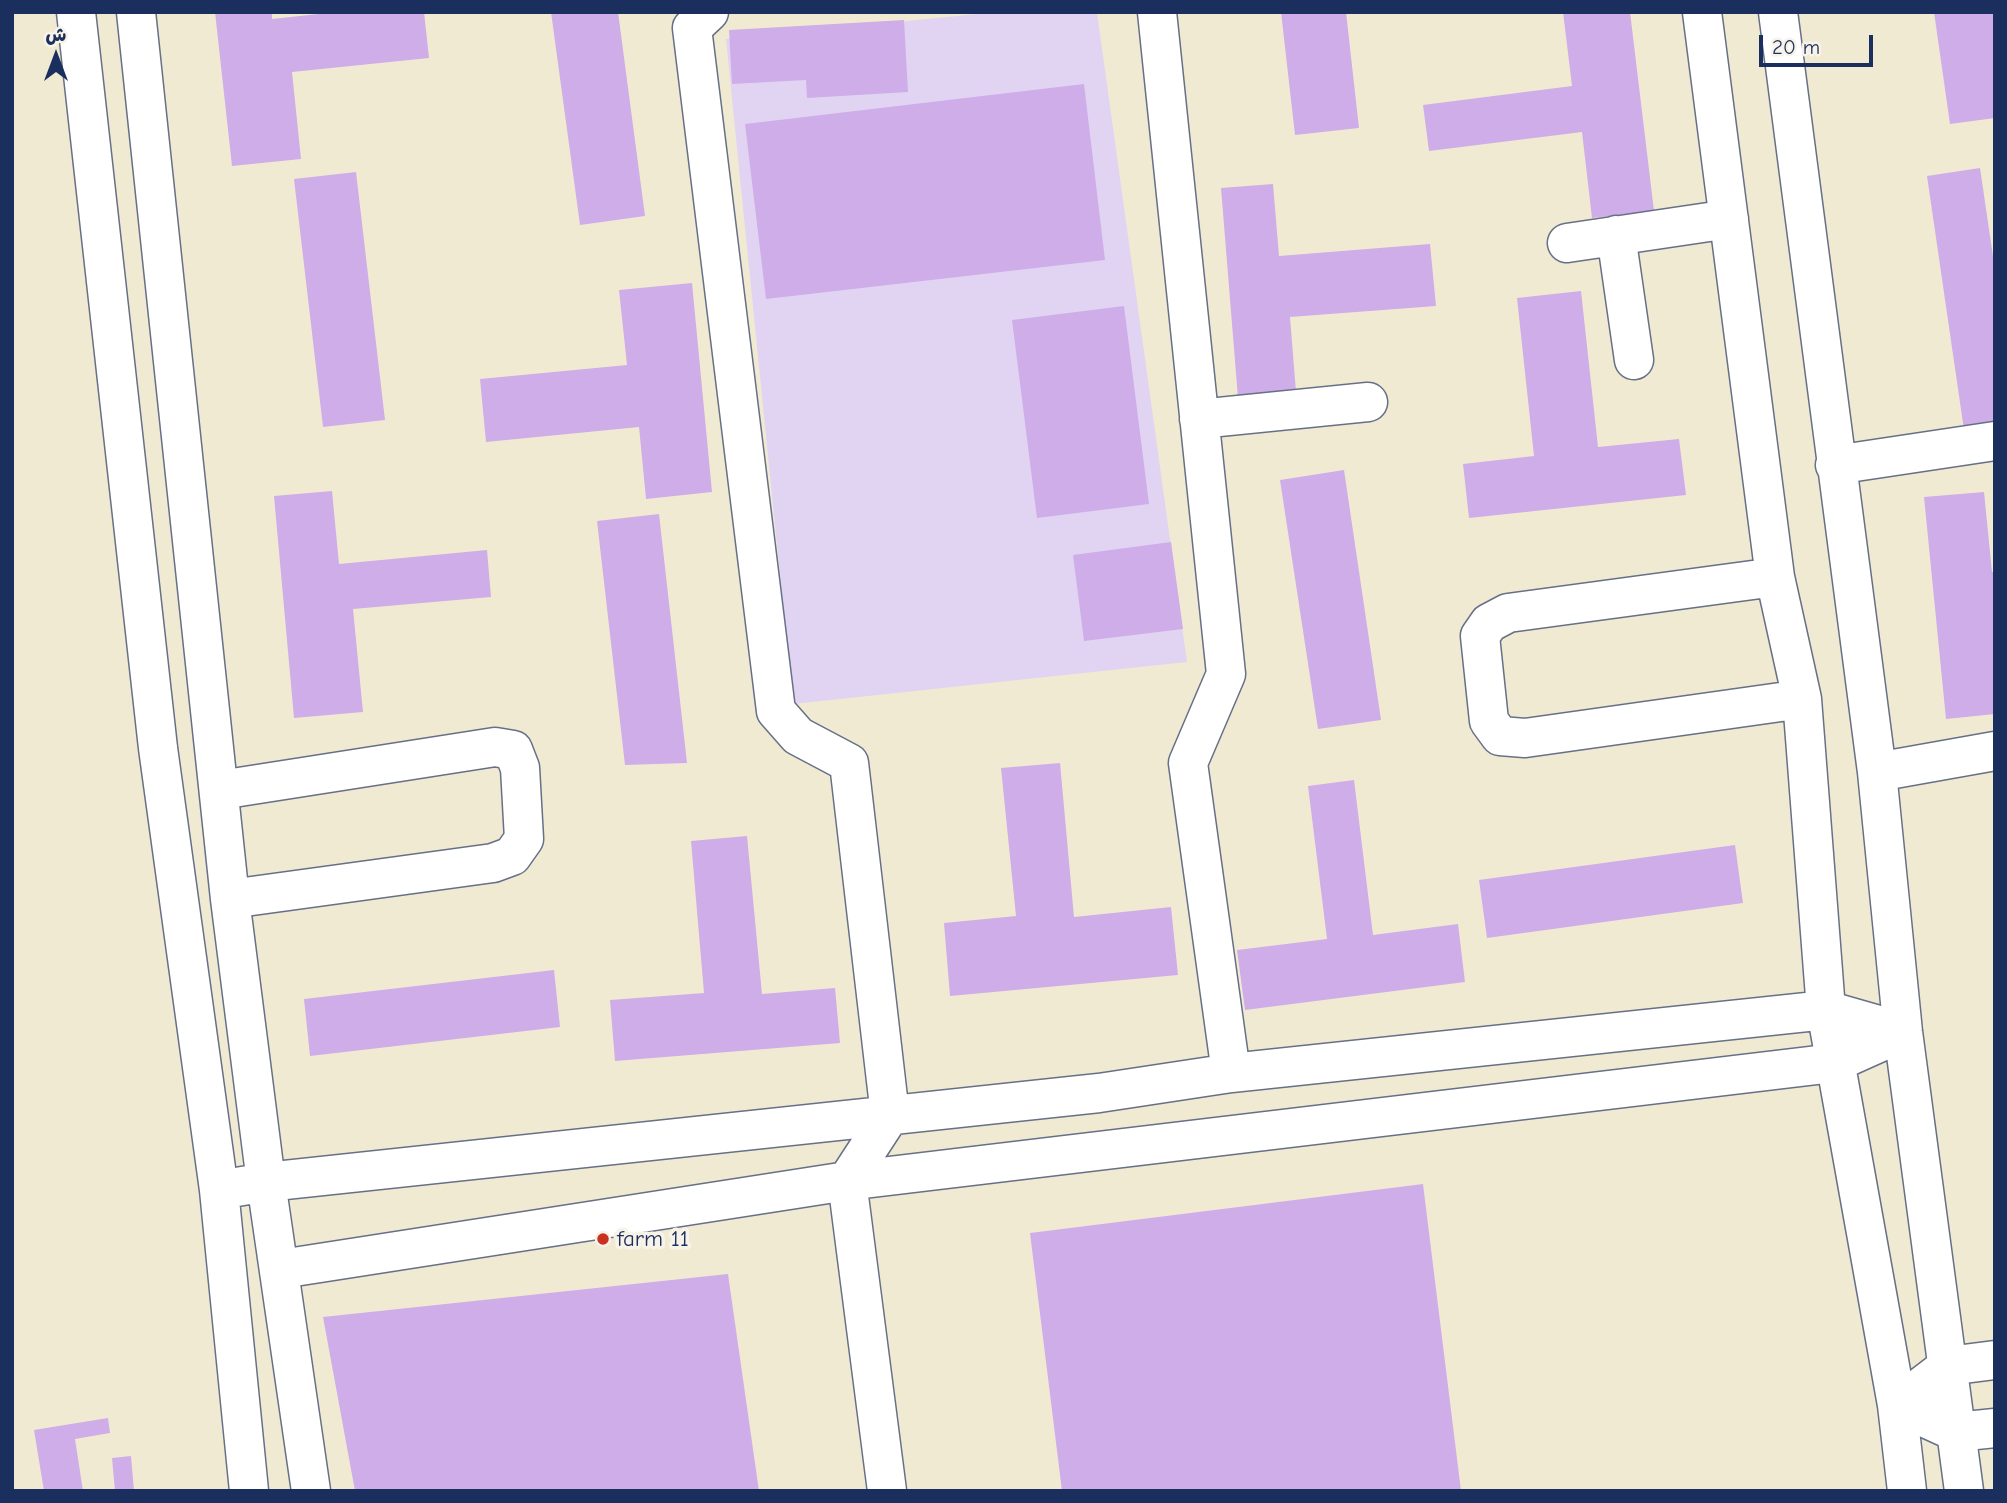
<!DOCTYPE html>
<meta charset="utf-8">
<style>
body{margin:0}
#map{position:relative;width:2007px;height:1503px;overflow:hidden;background:#f1ead3;font-family:"Comic Neue","Playpen Sans Arabic",sans-serif}
canvas{display:block}
.frame{position:absolute;inset:0;border:14px solid #1b2f5e;pointer-events:none}
.north{position:absolute;left:21px;top:21px;width:70px;height:70px;-webkit-text-stroke:5px #f7f3e8;paint-order:stroke;rotate:0deg;font-size:19px;font-weight:700;line-height:28px;text-align:center;color:#1b2f5e}
.north::after{content:'';display:block;margin:auto;width:24px;height:32px;background:#1b2f5e;clip-path:polygon(50% 0,100% 100%,50% 72%,0 100%)}
.scale{position:absolute;left:1759px;top:35px;width:114px;height:32px;box-sizing:border-box;border:4px solid #1b2f5e;border-top:0;padding-left:9px;font-size:21px;line-height:24px;white-space:nowrap;color:#1b2f5e;-webkit-text-stroke:5px #f7f3e8;paint-order:stroke}
</style>
<div id="map">
<canvas width="2007" height="1503"></canvas>
<div class="frame"></div>
<div class="north">ش</div>
<div class="scale">20 m</div>
</div>
<script>
const c = document.querySelector('canvas').getContext('2d');
c.lineJoin = 'round';
function fillPath(path, color) { c.fillStyle = color; c.fill(path, 'evenodd'); }
const shape = rows => new Path2D(rows.map(r => 'M' + r).join(''));
function trace(path, color, width, dash) { c.strokeStyle = color; c.lineWidth = width; c.lineCap = dash ? 'butt' : 'round'; c.setLineDash(dash || []); c.stroke(path); }
function drawText(font, color, halo, rows, align = 'center') {
  c.font = font + ' "Comic Neue",sans-serif'; c.lineWidth = 7; c.setLineDash([]); c.textBaseline = 'middle'; c.strokeStyle = halo; c.fillStyle = color; for (const [text, x, y, turn = 0] of rows) {
    c.save(); c.translate(x, y); c.rotate((+turn || 0) * Math.PI / 180); c.textAlign = isNaN(turn) ? turn : align; if (halo) c.strokeText(text, 0, 0); c.fillText(text, 0, 0); c.restore();
  }
}
const built = shape([
 [997,12,1097,12,1187,662,793,704,726,39]
]);
const building = shape([
 [215,12,272,12,272,19,337,12,424,12,429,58,292,72,301,159,232,166],
 [551,12,618,12,645,216,580,225],
 [1281,12,1346,12,1359,128,1295,135],
 [1563,12,1630,12,1654,211,1592,218,1582,132,1429,151,1423,105,1572,86],
 [1934,12,1995,12,1995,118,1950,124],
 [904,20,908,92,807,98,806,80,732,84,729,30],
 [1084,84,1105,260,766,299,745,124],
 [1980,168,1995,270,1995,426,1964,430,1927,176],
 [356,172,385,420,323,427,294,179],
 [1273,184,1279,256,1430,244,1436,306,1290,317,1296,392,1238,398,1221,188],
 [692,283,712,492,646,499,639,427,486,442,480,379,627,365,619,290],
 [1581,291,1598,447,1679,439,1686,495,1469,518,1463,464,1534,456,1517,298],
 [1124,306,1149,504,1037,518,1012,320],
 [1344,470,1381,720,1318,729,1280,480],
 [332,491,339,564,487,550,491,597,353,609,363,712,294,718,274,496],
 [1984,492,1992,572,1995,572,1995,714,1946,719,1924,497],
 [659,514,687,763,625,765,597,521],
 [1171,542,1183,629,1084,641,1073,555],
 [1060,763,1074,917,1171,907,1178,975,950,996,944,923,1016,916,1001,768],
 [1354,780,1373,935,1458,924,1465,982,1245,1010,1237,950,1327,939,1308,786],
 [747,836,762,994,835,988,840,1043,615,1061,610,1000,704,993,691,841],
 [1735,845,1743,903,1487,938,1479,880],
 [554,970,560,1027,310,1056,304,999],
 [1423,1184,1461,1491,1062,1491,1030,1233],
 [728,1274,759,1491,355,1491,323,1317],
 [108,1418,110,1433,75,1439,83,1491,44,1491,34,1430],
 [131,1456,134,1491,115,1491,112,1458]
]);
const minor = shape([
 [76,12,158,748,219,1190,249,1491],
 [136,12,230,899,266,1182,311,1491],
 [709,12,692,28,776,711,798,736,849,763,890,1115,847,1181,887,1491],
 [1157,12,1226,674,1188,763,1231,1073],
 [1702,12,1775,577,1802,699,1826,1010,1897,1405,1907,1491],
 [1778,12,1877,772,1903,1032,1964,1491],
 [1616,235,1634,360],
 [1567,243,1729,219],
 [1199,419,1368,402],
 [1835,465,1995,441],
 [1775,577,1508,613,1489,623,1480,636,1489,721,1500,736,1525,738,1802,699],
 [1877,772,1995,751],
 [220,790,495,747,513,750,520,768,524,839,512,856,493,863,230,899],
 [219,1190,266,1182,1099,1093,1231,1073,1826,1010,1903,1032],
 [281,1269,847,1181,1834,1063,1903,1032],
 [1995,1360,1948,1366,1897,1405,1956,1432,1995,1428]
]);
const markers = [
 [603,1239,7,"#c8321e"]
];
const poiNames = [
 ["farm 11",617,1239]
];
fillPath(built, '#e1d4f3');
fillPath(building, '#cfade8');
trace(minor, '#667087', 41);
trace(minor, '#fff', 38);
for (const [x, y, r, color] of markers) { const dot = new Path2D(); dot.arc(x, y, r, 0, 2 * Math.PI); c.fillStyle = color; c.fill(dot); trace(dot, '#f7f3e8', 2.5); }
drawText('23px', '#1b2f5e', '#f7f3e8', poiNames, 'left');
</script>
